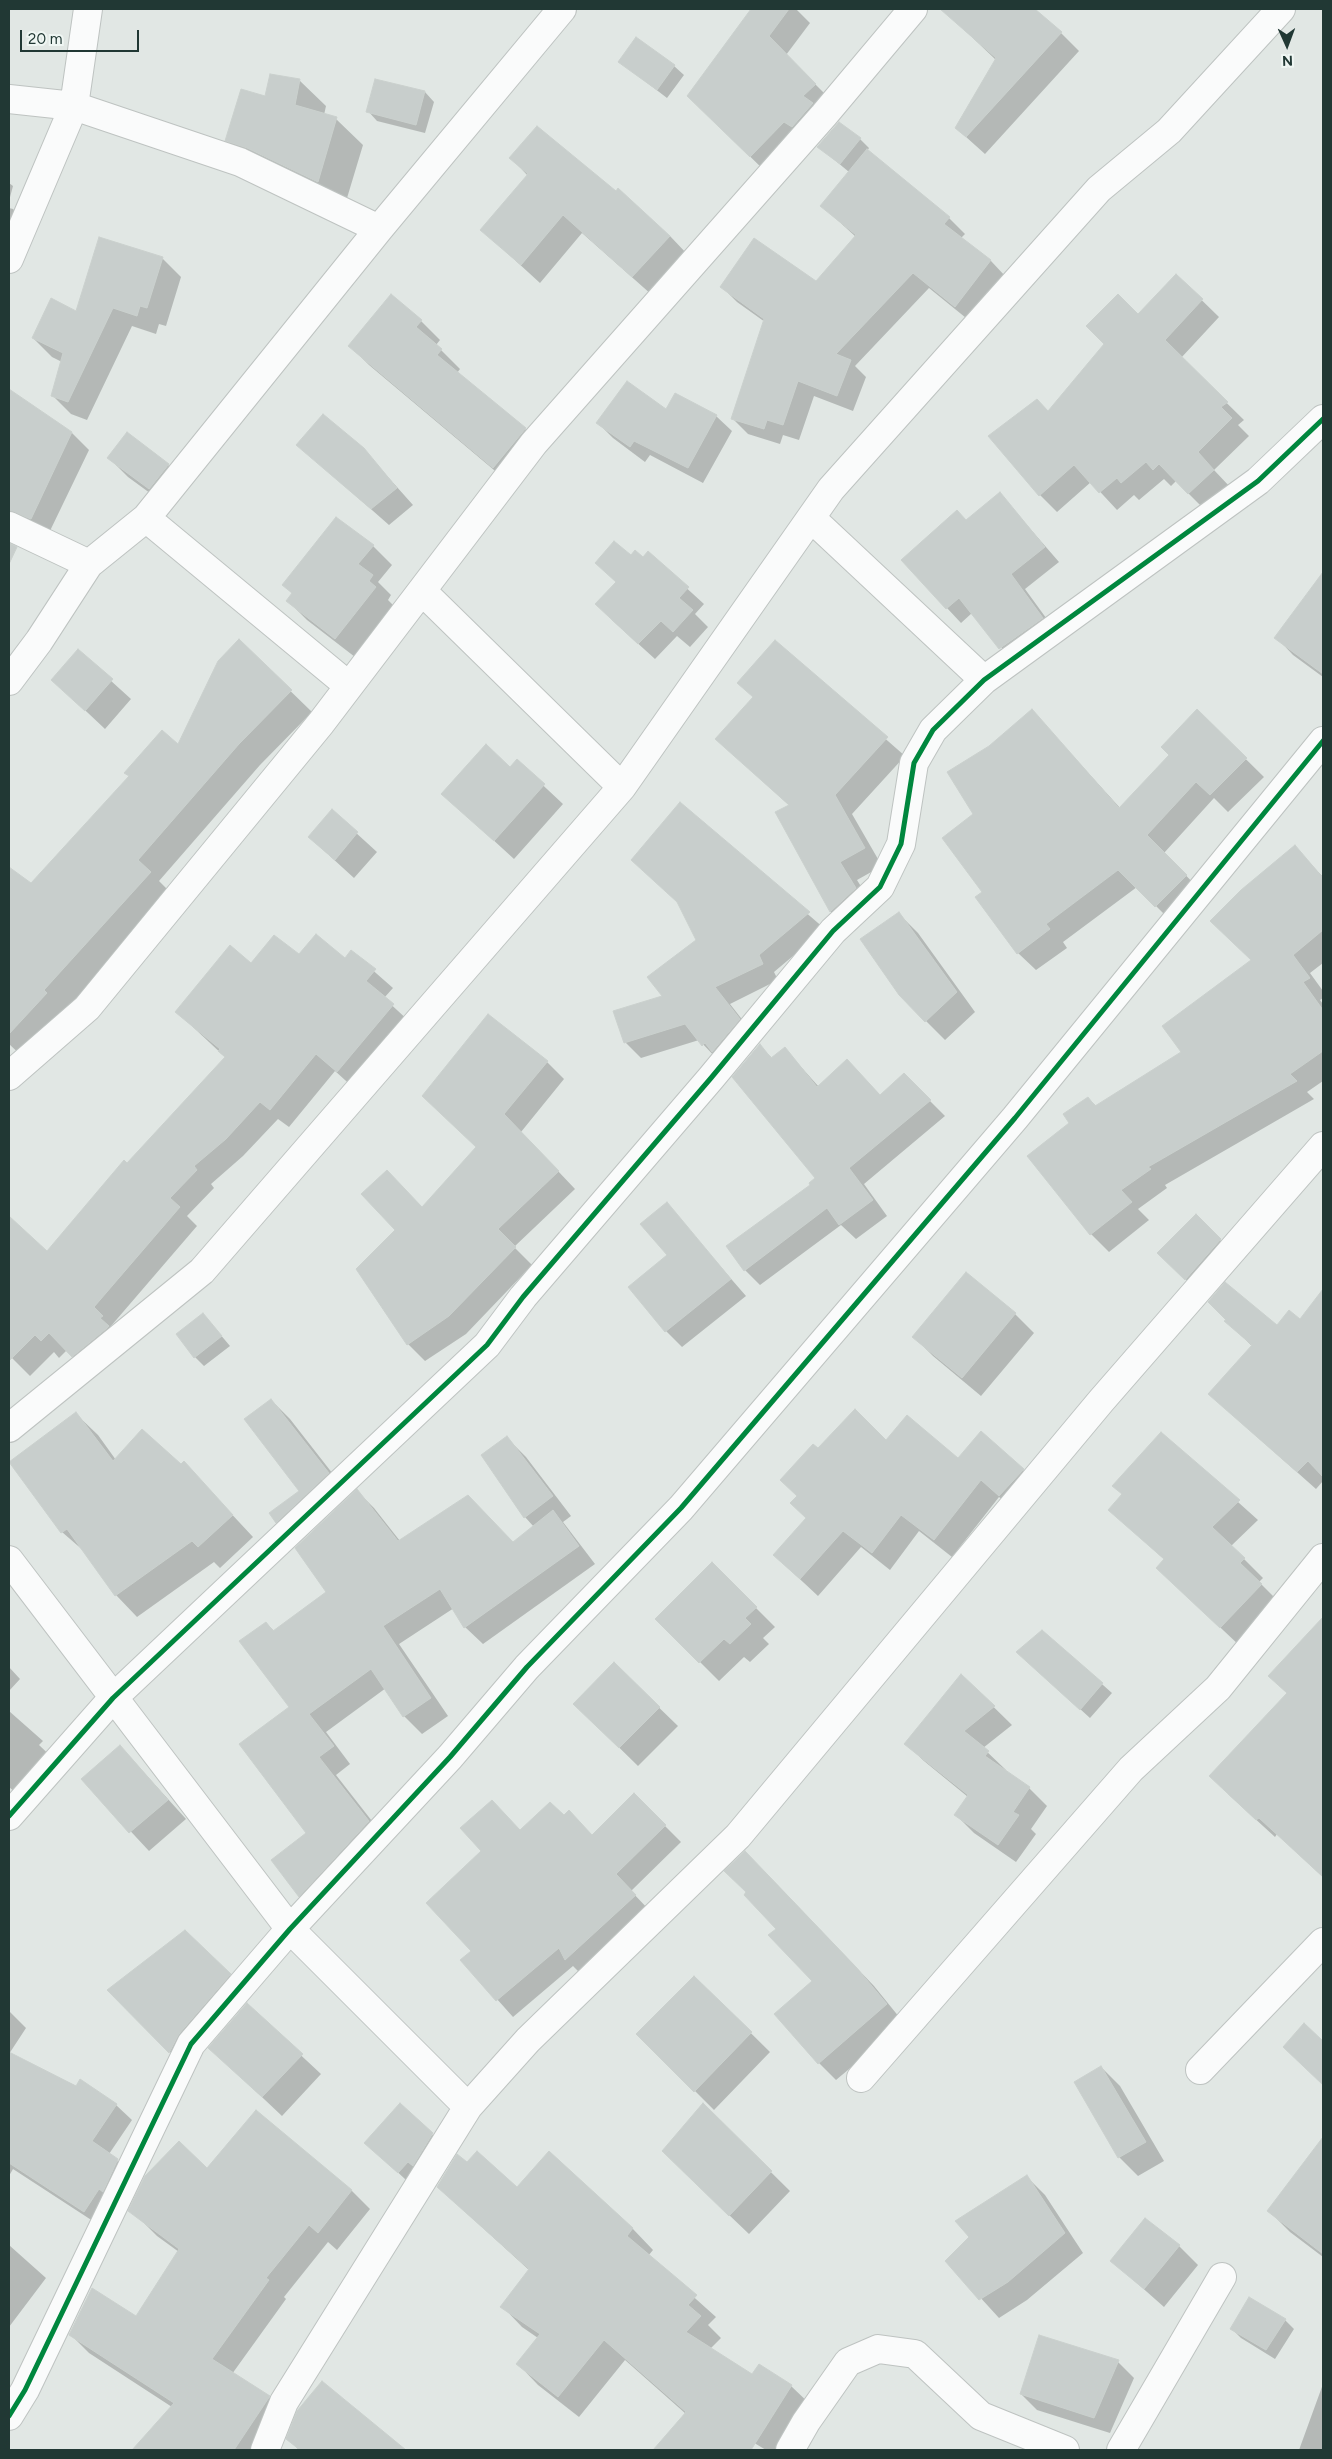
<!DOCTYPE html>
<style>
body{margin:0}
#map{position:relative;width:1332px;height:2459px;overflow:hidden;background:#e1e7e4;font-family:Figtree,sans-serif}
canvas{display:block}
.frame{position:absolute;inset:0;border:10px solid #213834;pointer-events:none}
.north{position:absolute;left:1262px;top:20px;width:50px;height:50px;-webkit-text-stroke:4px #eff6f3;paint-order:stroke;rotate:178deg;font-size:14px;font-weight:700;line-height:20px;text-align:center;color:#213834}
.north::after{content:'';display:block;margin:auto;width:18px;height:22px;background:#213834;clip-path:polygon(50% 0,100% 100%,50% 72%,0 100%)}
.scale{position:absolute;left:20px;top:30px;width:119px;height:22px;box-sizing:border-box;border:2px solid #213834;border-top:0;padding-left:6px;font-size:15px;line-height:18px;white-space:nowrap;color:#213834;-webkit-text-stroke:4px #eff6f3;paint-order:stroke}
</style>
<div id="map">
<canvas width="1332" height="2459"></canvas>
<div class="frame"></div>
<div class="north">N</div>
<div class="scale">20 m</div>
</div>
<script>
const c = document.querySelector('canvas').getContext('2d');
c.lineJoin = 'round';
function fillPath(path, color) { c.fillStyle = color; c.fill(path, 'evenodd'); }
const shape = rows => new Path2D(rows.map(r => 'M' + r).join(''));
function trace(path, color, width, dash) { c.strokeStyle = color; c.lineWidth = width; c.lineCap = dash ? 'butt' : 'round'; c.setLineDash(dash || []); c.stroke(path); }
const shadow = shape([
 [752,9,796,9,810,23,786,55,833,102,768,174,688,96],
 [965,9,1019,9,1031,19,1061,33,1079,51,985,154,956,128,996,60,954,20],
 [620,62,674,66,684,75,667,98],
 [299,80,326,106,324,115,336,119,363,145,344,208,254,167,227,140,266,98],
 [425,92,434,102,425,133,377,121,368,111],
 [860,139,869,148,867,151,949,218,965,234,961,238,991,261,1006,277,971,322,929,288,855,366,866,377,853,411,814,396,799,440,783,435,780,444,748,434,732,418,765,322,737,302,721,286,817,283,856,237,822,206,849,172,819,147],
 [511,158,670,236,688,255,652,295,582,233,540,283,482,230,528,176],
 [9,183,13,186,9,201],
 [9,208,13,209,27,224,9,255],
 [162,258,181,277,166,326,159,324,156,334,132,326,87,420,71,414,52,395,62,362,52,357,33,338],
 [1177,276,1219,317,1181,358,1244,420,1238,425,1249,436,1214,470,1231,488,1206,511,1176,481,1171,486,1164,479,1139,500,1134,495,1117,510,1091,482,1057,512,1040,495,1048,412],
 [421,321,440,340,436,345,460,369,457,373,525,429,544,448,513,486,369,365,350,346],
 [9,390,72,433,89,450,48,535,9,529],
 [666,411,716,416,732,431,703,483,650,455,645,462,613,438,598,423],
 [127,434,168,465,187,484,169,507,128,477,109,458],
 [298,445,363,449,413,505,389,525],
 [1000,494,1059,562,1025,589,1057,633,1015,663,972,613,961,623,947,608,966,521],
 [373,546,392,565,378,582,391,595,388,600,394,606,355,657,307,620,288,601,293,594,284,585],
 [648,553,704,604,695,614,708,627,690,647,677,636,655,659,612,620,617,583],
 [1322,576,1323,578,1323,677,1293,655,1276,637],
 [239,641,312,712,260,765,159,881,171,893,64,1012,25,1059,9,1044,9,869,31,885,130,777,179,746],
 [775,642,905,756,852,814,882,866,857,880,873,906,848,929,831,912,777,813,790,806,717,739,754,698],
 [78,651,131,699,105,729,53,680],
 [1032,711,1121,809,1171,755,1197,711,1264,777,1228,812,1214,798,1164,853,1204,894,1173,923,1137,887,1063,942,1067,948,1036,970,1018,953,984,892,974,814,990,747],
 [517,761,563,804,514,859,443,794,510,769],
 [680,804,825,929,774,972,778,980,730,1004,755,1036,719,1061,699,1040,641,1058,625,1042,665,997,697,940],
 [332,811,377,852,354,878,309,837],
 [1295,847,1323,877,1323,963,1310,973,1323,991,1323,998,1320,1000,1323,1004,1323,1081,1307,1092,1314,1099,1165,1185,1167,1188,1138,1209,1149,1220,1109,1252,1091,1234,1071,1123,1088,1098,1096,1106,1183,1053,1252,960],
 [899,914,918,933,975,1012,945,1040,926,1021],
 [352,952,393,988,384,998,411,1023,355,1089,335,1071,289,1127,278,1119,243,1156,211,1184,214,1188,187,1216,197,1226,111,1326,119,1334,90,1374,67,1350,59,1358,54,1352,30,1376,9,1355,9,1232,16,1224,47,1253,226,1058,177,1012,251,964,299,955,345,960],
 [760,1046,773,1059,785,1049,819,1087,847,1061,881,1096,904,1075,945,1116,864,1184,887,1216,856,1239,841,1225,760,1285,745,1270,817,1179],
 [547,1062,564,1079,521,1132,575,1189,514,1247,532,1265,466,1334,425,1361,408,1344,422,1208,477,1147,441,1113],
 [666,1204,746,1296,682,1347,666,1331,668,1256],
 [1196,1216,1239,1259,1205,1298,1159,1253],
 [1323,1291,1323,1481,1316,1489,1209,1394,1252,1346,1226,1321,1277,1327,1300,1320],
 [203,1314,230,1346,204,1366,195,1357],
 [1015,1314,1034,1333,981,1396,933,1356,914,1337],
 [271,1400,290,1419,347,1492,296,1541,277,1522,301,1491],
 [76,1414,98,1435,116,1460,181,1465,184,1463,253,1537,220,1568,214,1562,137,1617,116,1595,85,1552,62,1532],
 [1161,1433,1258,1520,1231,1546,1263,1578,1259,1582,1280,1603,1240,1646,1157,1568,1165,1560,1110,1510,1123,1495],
 [507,1438,526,1457,571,1516,563,1522,595,1564,483,1644,465,1627,454,1608,399,1644,448,1716,422,1734,404,1716,386,1688,326,1732,350,1764,336,1775,386,1839,317,1913,299,1896,308,1834,291,1707,266,1623,274,1631,327,1592,357,1491,374,1508,400,1541,513,1543,534,1527,525,1517],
 [887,1442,958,1459,1023,1470,1040,1487,1017,1512,999,1497,952,1557,919,1531,890,1570,861,1547,818,1596,774,1555,807,1518,798,1497,818,1449],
 [712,1564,775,1627,763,1638,769,1644,750,1662,744,1657,719,1681,657,1619],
 [1323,1619,1323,1877,1277,1834,1275,1837,1228,1794,1288,1694,1270,1676],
 [1042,1631,1112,1693,1090,1718,1027,1661],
 [614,1664,678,1726,638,1766,594,1723],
 [9,1667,20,1679,9,1691],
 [961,1675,1012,1725,983,1748,1006,1770,1005,1771,1029,1788,1047,1806,1031,1829,1036,1834,1016,1862,974,1833,956,1815,968,1797,924,1761,906,1744],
 [9,1711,43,1741,39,1745,58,1763,25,1801,9,1787],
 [120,1746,186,1819,149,1851,82,1779],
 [634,1795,681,1842,631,1891,651,1912,582,1975,573,1966,513,2017,462,1960,473,1951,521,1831,564,1817,592,1836],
 [763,1870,874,1986,904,2023,836,2080,819,2063,814,1981],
 [185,1932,244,1989,184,2066,109,1990],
 [694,1977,770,2052,714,2110,638,2034],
 [247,2005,321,2074,282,2116,210,2048],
 [9,2011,26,2028,9,2054,116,2105,132,2120,109,2154,133,2175,99,2225,13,2169,9,2176],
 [1101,2067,1120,2086,1164,2161,1138,2176,1119,2157],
 [400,2105,452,2153,418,2191,366,2143],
 [703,2105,790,2191,749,2234,682,2170],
 [256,2111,352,2191,370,2209,337,2250,328,2242,284,2297,286,2299,232,2374,269,2397,287,2415,263,2450,133,2450,172,2407,89,2353,70,2334,136,2318,179,2252,157,2236,139,2218,207,2170],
 [549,2153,633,2229,653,2250,648,2256,716,2317,708,2325,721,2338,710,2349,753,2376,791,2386,812,2406,784,2450,766,2450,751,2441,743,2450,655,2450,686,2414,625,2360,579,2417,538,2385,518,2364,538,2338,522,2327,502,2306,529,2270,438,2187,467,2164,517,2188],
 [1308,2160,1323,2171,1323,2257,1290,2232,1269,2211],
 [1026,2176,1045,2195,1083,2253,1027,2300,999,2318,947,2261],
 [9,2245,46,2278,9,2327],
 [1179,2246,1198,2265,1164,2307,1112,2261],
 [1285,2320,1294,2329,1275,2359,1241,2338,1231,2328],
 [1118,2362,1134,2378,1110,2433,1037,2410,1021,2394],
 [1323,2384,1323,2450,1299,2450],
 [390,2438,402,2450,299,2450,288,2439]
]);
const building = shape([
 [751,9,789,9,769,36,816,84,803,96,813,103,792,127,784,122,750,157,687,96,751,9],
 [940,9,1035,9,1062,32,966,137,955,128,996,58,940,9],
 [636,37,675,65,657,90,618,62,636,37],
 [270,74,300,79,295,105,337,117,318,182,247,148,225,141,241,89,265,96,270,74],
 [375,79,425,91,416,125,366,112,375,79],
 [839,122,861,138,840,164,817,147,839,122],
 [537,126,616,191,618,188,670,236,632,277,563,215,521,265,480,230,528,174,509,158,537,126],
 [867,149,950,217,944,224,991,260,955,307,913,273,836,354,851,360,837,396,798,381,783,425,767,420,764,429,731,419,764,319,720,287,754,238,816,281,856,235,820,206,867,149],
 [99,237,163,257,147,308,140,306,137,316,113,308,68,402,51,396,63,353,32,338,51,298,76,311,99,237],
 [1176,274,1203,299,1165,340,1228,402,1221,407,1232,418,1198,452,1214,470,1188,494,1159,464,1153,470,1146,462,1121,483,1117,478,1099,493,1074,465,1039,496,988,436,1037,399,1048,411,1104,344,1086,326,1118,294,1138,314,1176,274],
 [391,294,422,320,416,327,442,349,437,355,526,428,493,468,348,346,391,294],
 [627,381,666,409,675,393,717,415,688,468,634,441,630,447,596,423,627,381],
 [9,389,72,432,31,519,9,511,9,389],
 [323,414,364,448,397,488,371,509,296,445,323,414],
 [127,432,169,464,149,489,107,458,127,432],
 [1000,492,1045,547,1011,574,1043,618,999,649,959,598,946,609,901,560,957,510,966,520,1000,492],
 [336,517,374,545,358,564,373,575,369,581,376,587,335,639,286,601,292,593,282,585,336,517],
 [614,541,631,555,635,550,643,557,648,551,689,587,679,598,693,610,673,632,661,621,638,644,595,604,616,582,595,563,614,541],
 [9,543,17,547,9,564,9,543],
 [1323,572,1323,674,1274,638,1323,572],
 [239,639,292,690,239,744,138,860,151,872,44,990,47,993,9,1034,9,867,31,883,129,776,124,773,162,730,178,744,218,661,239,639],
 [775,640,888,737,835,795,865,848,840,862,856,888,830,912,775,812,789,805,715,739,753,697,737,683,775,640],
 [78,649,113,679,85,711,51,680,78,649],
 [1032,709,1119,808,1169,755,1161,747,1197,709,1247,758,1210,795,1196,782,1147,835,1187,875,1155,907,1118,870,1046,924,1050,929,1017,954,975,897,982,892,942,838,973,814,947,772,989,746,1032,709],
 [486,744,510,767,517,759,545,784,494,841,441,794,486,744],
 [680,802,810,912,759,955,763,964,715,987,740,1019,712,1052,705,1043,702,1046,685,1024,624,1043,613,1011,662,996,647,977,696,940,677,902,631,860,680,802],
 [332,809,358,832,335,860,308,837,332,809],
 [1295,845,1323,878,1323,930,1293,955,1310,978,1303,982,1323,1010,1323,1051,1290,1074,1297,1081,1148,1167,1151,1169,1121,1190,1132,1202,1090,1235,1027,1156,1069,1123,1063,1114,1088,1097,1095,1106,1181,1052,1162,1026,1251,960,1210,921,1241,890,1295,845],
 [899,912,957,992,925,1022,899,995,860,939,899,912],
 [316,934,345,958,351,950,376,969,366,981,394,1004,337,1072,316,1054,270,1110,260,1102,226,1139,194,1166,197,1170,170,1198,180,1207,94,1307,103,1316,100,1318,109,1326,106,1329,72,1357,49,1333,41,1341,35,1335,9,1361,9,1216,47,1251,124,1160,127,1163,225,1057,218,1051,220,1049,175,1012,230,945,251,963,274,935,299,954,316,934],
 [488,1014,548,1061,504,1114,559,1171,498,1229,516,1247,449,1316,407,1345,356,1269,395,1230,361,1194,387,1170,422,1207,476,1147,422,1096,488,1014],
 [760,1044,771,1058,785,1047,817,1087,847,1059,880,1095,904,1073,931,1100,849,1168,873,1200,839,1225,827,1208,744,1271,726,1246,810,1185,809,1183,815,1178,732,1077,760,1044],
 [667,1202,731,1279,665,1332,628,1287,667,1255,640,1224,667,1202],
 [1196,1214,1221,1239,1185,1280,1157,1253,1196,1214],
 [966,1272,1016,1313,962,1378,912,1337,966,1272],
 [1225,1282,1277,1325,1289,1310,1300,1319,1323,1289,1323,1477,1308,1461,1297,1472,1208,1394,1252,1345,1224,1321,1226,1320,1208,1302,1225,1282],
 [203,1313,222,1336,194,1358,176,1334,203,1313],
 [271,1399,329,1473,276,1523,269,1513,299,1491,244,1419,271,1399],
 [855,1409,886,1440,907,1415,958,1458,981,1431,1024,1469,999,1496,981,1480,934,1540,901,1515,872,1553,843,1531,800,1579,773,1555,806,1518,790,1503,797,1496,780,1480,813,1444,818,1448,855,1409],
 [76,1412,113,1461,142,1429,181,1464,184,1461,233,1515,198,1547,192,1541,115,1596,67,1529,61,1533,9,1462,76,1412],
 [1161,1432,1240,1500,1212,1527,1245,1558,1240,1563,1262,1584,1220,1628,1156,1568,1164,1559,1108,1510,1122,1494,1112,1486,1161,1432],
 [507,1436,553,1496,524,1518,481,1455,507,1436],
 [357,1489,398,1541,468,1495,513,1542,553,1510,579,1546,464,1628,440,1589,383,1626,431,1698,403,1717,371,1669,309,1714,334,1746,319,1757,369,1821,299,1897,271,1860,306,1833,239,1744,289,1707,239,1641,266,1622,273,1631,326,1592,295,1548,357,1489],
 [712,1562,757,1607,745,1618,751,1624,730,1644,724,1639,699,1663,655,1619,712,1562],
 [1323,1617,1323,1877,1259,1818,1256,1820,1209,1776,1287,1693,1268,1676,1323,1617],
 [1042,1630,1103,1683,1080,1710,1016,1652,1042,1630],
 [614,1662,660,1707,619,1748,573,1704,614,1662],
 [961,1674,995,1706,964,1731,989,1751,985,1756,1030,1787,1013,1812,1019,1815,998,1845,954,1815,968,1795,904,1744,961,1674],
 [120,1745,168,1800,129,1833,81,1779,120,1745],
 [634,1793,666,1825,616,1874,636,1895,565,1960,559,1948,496,2001,460,1960,471,1951,426,1903,481,1851,460,1828,492,1800,520,1830,550,1802,564,1815,569,1810,592,1835,634,1793],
 [745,1851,856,1967,887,2004,818,2064,774,2014,812,1981,768,1935,776,1929,744,1895,746,1892,724,1871,745,1851],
 [185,1930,231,1974,179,2034,169,2053,107,1990,185,1930],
 [694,1976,752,2032,694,2092,636,2034,694,1976],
 [247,2003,303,2054,262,2097,208,2048,247,2003],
 [1304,2023,1323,2041,1323,2085,1283,2047,1304,2023],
 [9,2052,76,2086,80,2079,117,2104,92,2141,118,2159,103,2192,99,2189,84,2212,9,2163,9,2052],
 [1101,2066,1146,2142,1118,2158,1074,2082,1101,2066],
 [400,2103,433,2133,413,2166,408,2162,398,2173,364,2143,400,2103],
 [703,2103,772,2171,729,2216,662,2151,703,2103],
 [256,2110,352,2190,318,2233,309,2225,266,2278,269,2280,212,2359,270,2396,234,2450,132,2450,174,2403,69,2335,92,2288,136,2316,179,2249,128,2211,145,2176,179,2141,207,2168,256,2110],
 [1323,2137,1323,2254,1267,2211,1323,2137],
 [477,2151,517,2187,549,2151,633,2228,627,2236,697,2295,688,2305,701,2316,686,2332,752,2374,759,2364,792,2385,751,2450,653,2450,686,2412,604,2340,558,2397,516,2364,540,2334,500,2307,529,2269,437,2187,457,2154,467,2162,477,2151],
 [1027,2175,1065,2233,1008,2282,979,2300,945,2261,969,2237,955,2221,1027,2175],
 [1145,2218,1180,2245,1144,2289,1110,2261,1145,2218],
 [1249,2297,1286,2319,1266,2350,1230,2329,1249,2297],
 [1039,2335,1119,2360,1094,2418,1020,2394,1039,2335],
 [322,2381,406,2450,300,2450,286,2439,297,2411,322,2381]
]);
const street = shape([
 [9,99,74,106,240,162,379,229],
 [9,259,74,106,88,9],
 [146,518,349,686],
 [811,518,984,680],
 [9,526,89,564],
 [422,591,622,787],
 [9,681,39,641,89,564,146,518,379,229,562,9],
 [9,1076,87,1008,321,723,534,443,824,115,913,9],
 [9,1428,202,1271,622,787,831,489,1099,189,1169,131,1281,9],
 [9,1560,290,1929,468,2107],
 [9,1816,113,1698,487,1345,523,1297,711,1078,833,931,880,887,901,844,914,763,933,730,984,680,1258,481,1323,419],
 [1200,2070,1323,1942],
 [861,2078,1131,1769,1218,1688,1323,1558],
 [9,2416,25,2390,191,2044,290,1929,450,1757,527,1667,681,1508,1015,1118,1323,741],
 [265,2450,284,2402,468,2107,528,2040,738,1836,1101,1401,1323,1146],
 [790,2450,806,2422,848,2362,878,2349,915,2354,981,2416,1065,2450],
 [1121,2450,1222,2277]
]);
const cycleway = shape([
 [9,1816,113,1698,487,1345,523,1297,711,1078,833,931,880,887,901,844,914,763,933,730,984,680,1258,481,1323,419],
 [9,2416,25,2390,191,2044,290,1929,450,1757,527,1667,681,1508,1015,1118,1323,741]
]);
fillPath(shadow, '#0003');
fillPath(building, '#c8cecc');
trace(building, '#cad0cd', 1);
trace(street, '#bec3c1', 30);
trace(street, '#fafbfb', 28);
trace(cycleway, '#00873e', 5);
</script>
